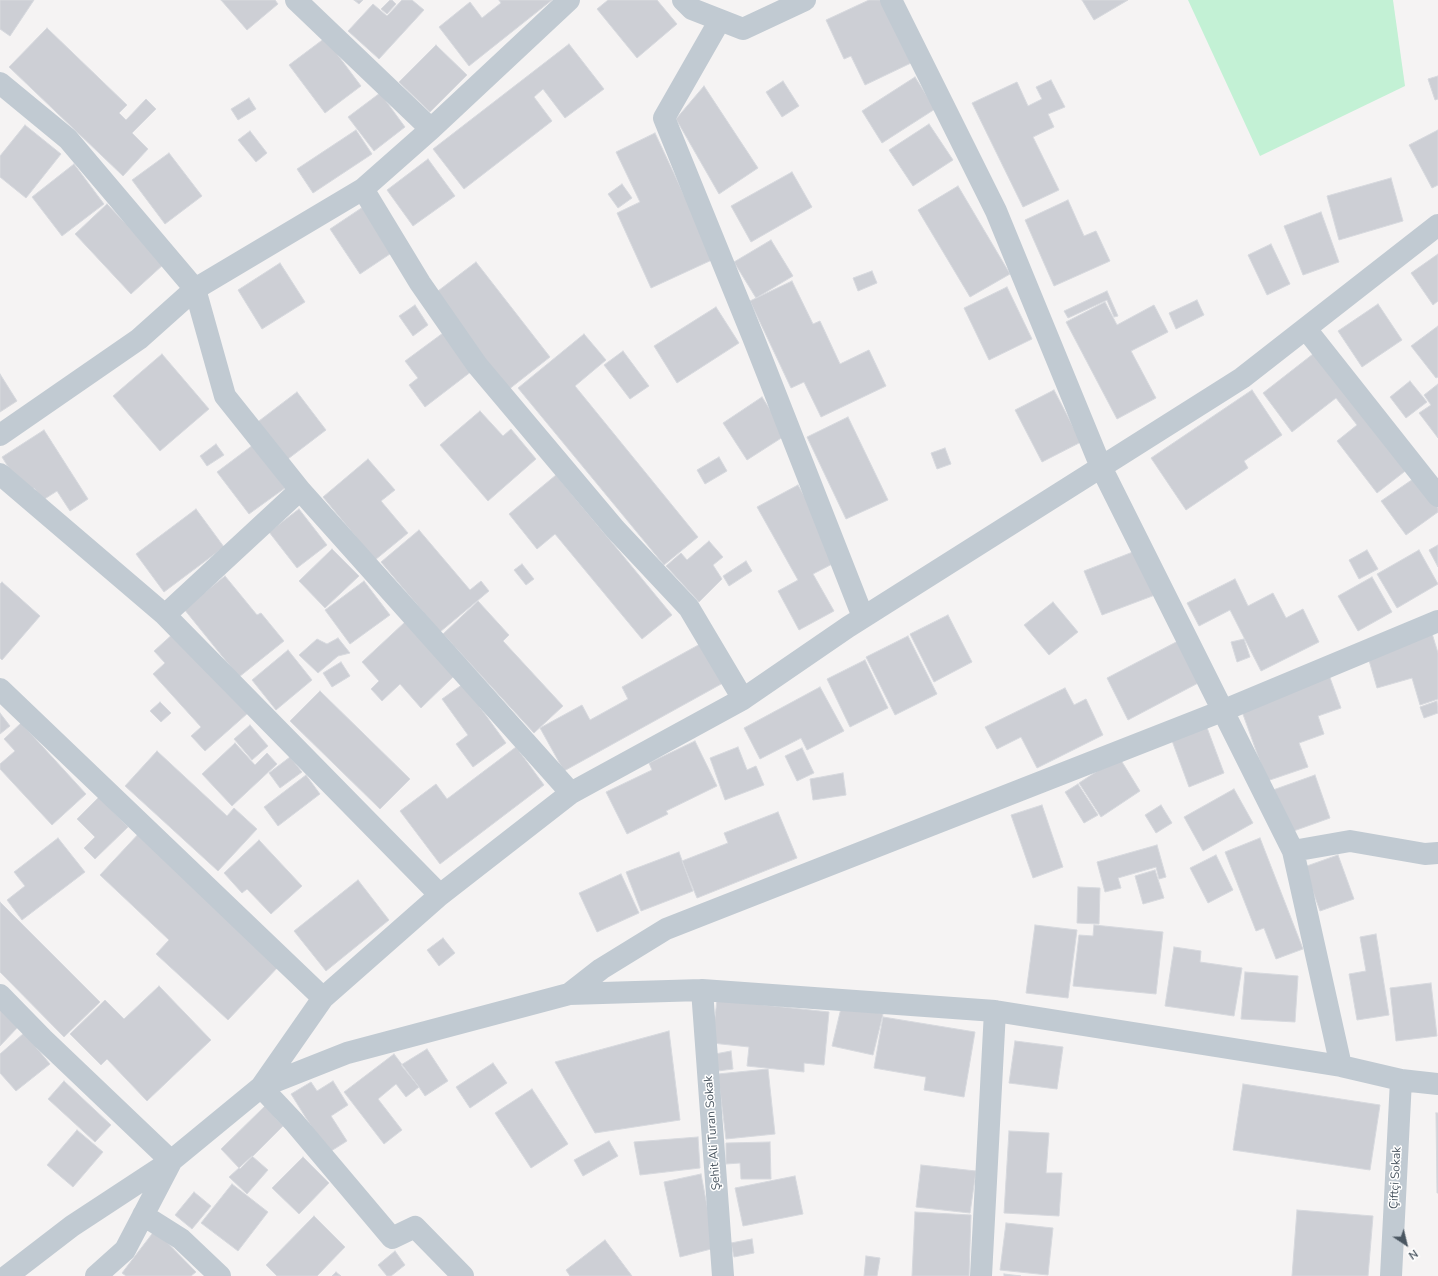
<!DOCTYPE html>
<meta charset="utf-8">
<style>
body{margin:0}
#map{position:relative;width:1438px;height:1276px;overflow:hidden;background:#f5f3f3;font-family:"Nunito Sans",sans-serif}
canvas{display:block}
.north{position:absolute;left:1386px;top:1224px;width:40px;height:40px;-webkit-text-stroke:3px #fff;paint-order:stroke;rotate:145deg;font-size:11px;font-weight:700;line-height:16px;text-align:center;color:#4a5661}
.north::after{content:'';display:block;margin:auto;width:14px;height:18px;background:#4a5661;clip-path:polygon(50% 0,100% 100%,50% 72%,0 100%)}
</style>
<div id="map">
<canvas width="1438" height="1276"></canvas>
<div class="north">N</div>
</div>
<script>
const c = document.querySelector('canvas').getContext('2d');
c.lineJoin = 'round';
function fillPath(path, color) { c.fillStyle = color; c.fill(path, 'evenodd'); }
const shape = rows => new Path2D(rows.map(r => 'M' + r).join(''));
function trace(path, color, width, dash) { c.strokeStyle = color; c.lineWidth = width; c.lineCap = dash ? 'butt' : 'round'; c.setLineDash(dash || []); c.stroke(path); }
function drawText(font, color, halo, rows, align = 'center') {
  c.font = font + ' "Nunito Sans",sans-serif'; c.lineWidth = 3; c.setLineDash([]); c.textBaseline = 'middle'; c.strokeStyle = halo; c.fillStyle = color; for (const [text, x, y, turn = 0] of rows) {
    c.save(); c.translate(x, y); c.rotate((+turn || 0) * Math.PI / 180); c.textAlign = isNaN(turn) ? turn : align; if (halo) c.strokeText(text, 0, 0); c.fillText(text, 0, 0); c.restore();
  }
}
const green = shape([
 [1188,0,1393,0,1405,86,1260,156]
]);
const building = shape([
 [0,0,34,0,10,36,0,29,0,0],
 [221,0,275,0,278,4,247,30,221,0],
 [354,0,363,0,359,4,354,0],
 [390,0,392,0,396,4,387,14,381,9,390,0],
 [402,0,412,0,424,10,379,59,348,31,373,4,387,16,402,0],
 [499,0,552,0,469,66,439,27,470,2,482,18,501,3,499,0],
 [608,0,657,0,677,24,637,58,597,9,608,0],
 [869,0,881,0,911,63,865,85,851,56,844,59,826,20,869,0],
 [1082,0,1128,0,1094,20,1082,0],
 [47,28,127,105,119,113,126,120,146,99,156,109,132,133,148,149,123,176,9,67,47,28],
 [325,38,361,86,325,113,289,65,325,38],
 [569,44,604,89,565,118,543,89,534,97,552,121,464,189,433,149,569,44],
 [436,45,467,75,430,112,399,82,436,45],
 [1438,76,1438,99,1435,100,1428,79,1438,76],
 [915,77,935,109,882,143,862,111,915,77],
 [1051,80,1065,107,1048,114,1054,127,1033,137,1059,190,1023,207,972,103,1017,82,1028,106,1042,99,1036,87,1051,80],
 [783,81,799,106,782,117,766,92,783,81],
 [704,86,758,168,719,194,676,119,704,86],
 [380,93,405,127,374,151,348,117,380,93],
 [249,98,256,109,238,120,231,109,249,98],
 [929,124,953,160,913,186,889,150,929,124],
 [25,125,61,154,26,198,0,177,0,156,25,125],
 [356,130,372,154,313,193,297,169,356,130],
 [1438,130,1438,185,1432,188,1409,145,1438,130],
 [250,131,267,153,256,162,238,140,250,131],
 [655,133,714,259,651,288,617,213,640,202,616,152,655,133],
 [169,153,202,196,165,224,132,180,169,153],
 [428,159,455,196,413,226,387,190,428,159],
 [74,164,104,204,62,236,32,197,74,164],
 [792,172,812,207,751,242,731,206,792,172],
 [1391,178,1403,221,1339,240,1327,196,1391,178],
 [622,184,632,198,618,208,608,194,622,184],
 [958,186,1010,274,970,297,918,210,958,186],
 [1068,200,1084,236,1096,231,1110,261,1054,286,1025,220,1068,200],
 [107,204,164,264,131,294,75,234,107,204],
 [363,207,393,252,360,274,330,229,363,207],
 [1321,212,1339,262,1303,275,1284,226,1321,212],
 [771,240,793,276,756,298,734,262,771,240],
 [1271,244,1290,284,1267,295,1248,255,1271,244],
 [1438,254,1438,301,1433,305,1411,273,1438,254],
 [476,262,550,357,508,390,434,294,476,262],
 [280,263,305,302,262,329,238,290,280,263],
 [872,271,877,283,858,291,853,278,872,271],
 [792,281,813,324,820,321,840,364,869,350,886,386,821,417,804,382,791,388,750,301,792,281],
 [1007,287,1032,339,989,360,964,308,1007,287],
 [1107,291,1118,316,1114,317,1107,300,1068,318,1064,311,1107,291],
 [1197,300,1204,315,1176,329,1169,313,1197,300],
 [1105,302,1117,325,1154,305,1168,332,1131,351,1156,398,1117,419,1066,322,1105,302],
 [1378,304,1402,340,1362,367,1338,331,1378,304],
 [415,305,428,325,413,336,399,316,415,305],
 [716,307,739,343,677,383,654,346,716,307],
 [1438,326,1438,377,1436,378,1411,346,1438,326],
 [443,333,472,371,425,407,409,385,418,378,405,361,443,333],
 [584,334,606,360,575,386,698,537,664,565,518,388,584,334],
 [1322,347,1413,465,1377,493,1337,441,1357,425,1336,398,1292,432,1263,393,1322,347],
 [623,351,649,386,630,399,604,365,623,351],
 [162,354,209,409,160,451,113,396,162,354],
 [0,374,17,401,0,412,0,374],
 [1410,381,1427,402,1406,418,1390,397,1410,381],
 [1438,384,1438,438,1419,413,1431,405,1424,395,1438,384],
 [1054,390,1081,442,1042,462,1015,410,1054,390],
 [1252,390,1282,435,1244,461,1248,468,1186,510,1151,458,1252,390],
 [297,392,326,430,284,462,255,424,297,392],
 [762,397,786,435,747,460,723,423,762,397],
 [480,411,503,436,511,429,536,459,488,501,440,445,480,411],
 [848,417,888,500,846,519,807,437,848,417],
 [44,430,88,499,70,511,57,491,43,500,34,488,25,494,2,457,44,430],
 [216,444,224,455,207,466,200,456,216,444],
 [253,445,285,488,249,514,217,472,253,445],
 [945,448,951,464,937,469,931,453,945,448],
 [719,457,727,471,705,484,697,470,719,457],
 [368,459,395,490,381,501,408,533,375,560,323,497,368,459],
 [556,475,672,615,642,639,555,534,537,549,509,514,556,475],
 [1416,477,1438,508,1438,512,1406,535,1381,501,1416,477],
 [798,485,840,560,813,574,834,611,799,630,778,591,798,580,757,507,798,485],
 [196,509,224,547,164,592,136,554,196,509],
 [299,509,327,545,297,568,269,532,299,509],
 [419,530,470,590,481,581,489,591,440,632,381,562,419,530],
 [709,541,723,557,713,565,722,579,699,602,666,566,681,553,687,560,709,541],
 [1438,545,1438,567,1429,550,1438,545],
 [332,549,359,576,325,608,299,581,332,549],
 [1138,550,1155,595,1102,615,1084,571,1138,550],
 [1367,550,1378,569,1359,579,1349,560,1367,550],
 [1419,550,1438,584,1397,608,1377,574,1419,550],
 [746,561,752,571,729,586,723,576,746,561],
 [522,564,534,579,526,585,514,570,522,564],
 [225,576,257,615,261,613,284,641,239,677,184,609,225,576],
 [1372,577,1392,612,1358,631,1338,596,1372,577],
 [1235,579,1248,606,1273,593,1286,618,1303,609,1319,642,1261,671,1230,610,1199,626,1187,603,1235,579],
 [364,581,390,615,350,644,325,610,364,581],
 [2,582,40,616,2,660,0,658,0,584,2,582],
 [478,601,509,635,503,641,563,706,534,733,443,634,478,601],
 [1053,602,1078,632,1049,655,1024,625,1053,602],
 [948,615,972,662,934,682,910,634,948,615],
 [405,622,454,676,421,708,400,684,382,701,371,689,379,681,362,662,405,622],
 [1431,630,1438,653,1438,699,1420,705,1412,678,1377,688,1366,650,1431,630],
 [175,632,248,713,205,751,191,736,201,727,153,674,165,663,154,651,175,632],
 [908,636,937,694,895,715,866,657,908,636],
 [338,638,350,653,338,656,318,673,299,655,317,639,327,644,338,638],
 [1244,639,1250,657,1237,662,1231,642,1244,639],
 [1180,640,1202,681,1128,720,1107,678,1180,640],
 [702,643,723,683,564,771,540,728,582,705,590,720,628,699,622,687,702,643],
 [288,650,312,680,276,710,252,680,288,650],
 [865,660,888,708,850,727,827,679,865,660],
 [341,662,350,676,332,687,323,673,341,662],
 [1329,675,1341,708,1318,716,1324,734,1299,743,1308,767,1267,781,1240,706,1329,675],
 [463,684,506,743,473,767,456,744,468,735,442,699,463,684],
 [820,687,844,731,807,750,801,738,760,759,744,728,820,687],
 [1065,688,1074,705,1086,699,1103,735,1037,768,1021,737,997,749,985,727,1065,688],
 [320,691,410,779,380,809,290,721,320,691],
 [1437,701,1438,713,1424,718,1420,707,1437,701],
 [160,702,171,713,161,722,150,711,160,702],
 [0,713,10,726,0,734,0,713],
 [21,723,86,794,52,825,0,769,0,764,15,751,4,739,21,723],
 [250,725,268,746,252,760,234,739,250,725],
 [1206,725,1224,773,1189,787,1171,738,1206,725],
 [695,741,717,786,666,811,668,814,627,834,606,792,652,770,649,763,695,741],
 [235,743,255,765,267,753,277,764,232,806,202,774,235,743],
 [516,747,544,785,440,864,400,811,436,784,447,799,516,747],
 [738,747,747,770,756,766,764,785,725,800,710,758,738,747],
 [802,748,814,773,797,781,785,756,802,748],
 [157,751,227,816,234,808,257,829,218,871,125,786,157,751],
 [290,757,302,772,280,788,269,773,290,757],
 [1119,757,1140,791,1101,817,1079,783,1119,757],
 [843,773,846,795,813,800,810,779,843,773],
 [306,775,320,794,278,826,264,807,306,775],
 [1315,775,1330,818,1288,833,1273,790,1315,775],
 [1078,784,1098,815,1084,823,1065,792,1078,784],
 [1234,789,1253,823,1203,851,1184,817,1234,789],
 [99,797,128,827,95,859,84,848,95,837,77,819,99,797],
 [1042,805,1063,867,1033,878,1011,815,1042,805],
 [1161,805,1172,823,1156,833,1145,815,1161,805],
 [778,812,797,858,697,898,682,861,728,843,724,833,778,812],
 [142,830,280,965,228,1020,156,954,169,940,100,875,142,830],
 [58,838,85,872,22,920,7,900,25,886,14,872,58,838],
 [1260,838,1303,949,1276,959,1264,928,1256,931,1225,852,1260,838],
 [259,840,302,886,271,914,247,889,242,893,224,873,259,840],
 [1157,845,1166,877,1159,879,1156,867,1118,878,1121,888,1105,892,1097,862,1157,845],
 [679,852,693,891,641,911,626,872,679,852],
 [1216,855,1233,890,1208,903,1190,868,1216,855],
 [1338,855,1354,899,1320,911,1304,867,1338,855],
 [1155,870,1164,898,1143,904,1135,876,1155,870],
 [621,874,639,913,597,932,579,893,621,874],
 [358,880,389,920,326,971,294,931,358,880],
 [1078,887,1100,888,1099,924,1077,923,1078,887],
 [0,902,100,1002,64,1037,0,972,0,902],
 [1035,925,1077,930,1068,998,1026,993,1035,925],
 [1094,925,1163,932,1156,994,1073,986,1079,935,1093,936,1094,925],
 [1376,934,1389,1015,1357,1020,1349,974,1366,971,1360,937,1376,934],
 [443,938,455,953,439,966,427,950,443,938],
 [1174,947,1201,951,1200,962,1242,968,1234,1016,1165,1006,1174,947],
 [1245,972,1298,976,1295,1022,1241,1019,1245,972],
 [1431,983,1437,1036,1396,1041,1390,988,1431,983],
 [159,986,211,1040,147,1101,107,1059,101,1065,70,1034,105,1000,124,1019,159,986],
 [717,1000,829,1012,824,1065,804,1063,804,1072,747,1066,749,1047,712,1043,717,1000],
 [842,1004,883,1014,873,1055,832,1046,842,1004],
 [0,1010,18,1027,0,1046,0,1010],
 [883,1017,975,1032,964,1097,924,1090,926,1077,874,1068,883,1017],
 [669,1031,680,1120,595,1133,555,1062,669,1031],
 [24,1033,50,1064,16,1091,0,1073,0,1054,24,1033],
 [1015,1041,1063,1047,1057,1089,1009,1083,1015,1041],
 [427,1049,448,1081,425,1096,419,1087,401,1065,427,1049],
 [731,1051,733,1069,718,1071,715,1054,731,1051],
 [394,1054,419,1087,406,1097,396,1084,378,1099,402,1130,384,1144,344,1092,394,1054],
 [493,1063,507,1083,470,1108,456,1087,493,1063],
 [768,1069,775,1134,726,1139,718,1074,768,1069],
 [64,1081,111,1125,95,1142,48,1099,64,1081],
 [333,1081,348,1105,331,1116,347,1141,328,1153,291,1094,311,1082,317,1091,333,1081],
 [1243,1084,1380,1105,1370,1170,1233,1150,1243,1084],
 [532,1089,568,1144,531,1168,495,1113,532,1089],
 [265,1106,283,1126,240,1169,221,1149,265,1106],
 [1436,1113,1438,1113,1438,1193,1437,1193,1436,1113],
 [77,1130,103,1152,73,1187,47,1165,77,1130],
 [1009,1131,1049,1133,1046,1173,1062,1173,1059,1216,1004,1213,1009,1131],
 [698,1137,700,1168,640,1175,634,1142,698,1137],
 [609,1141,618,1156,583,1176,574,1160,609,1141],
 [770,1142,771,1179,741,1179,740,1163,726,1164,726,1143,770,1142],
 [252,1156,268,1170,247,1194,229,1177,252,1156],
 [303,1157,329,1183,299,1214,272,1188,303,1157],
 [921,1165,976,1171,970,1213,916,1207,921,1165],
 [701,1174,715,1248,680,1257,664,1182,701,1174],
 [795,1176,803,1214,743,1226,735,1188,795,1176],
 [232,1184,268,1212,238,1251,201,1223,232,1184],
 [194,1192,211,1206,192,1229,175,1215,194,1192],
 [1297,1210,1373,1216,1368,1276,1292,1276,1297,1210],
 [915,1212,971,1215,969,1276,912,1276,915,1212],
 [314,1216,345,1247,317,1276,277,1276,266,1265,314,1216],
 [1006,1223,1053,1228,1048,1275,1000,1270,1006,1223],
 [155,1230,196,1272,191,1276,126,1276,122,1273,155,1230],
 [752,1239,754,1253,734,1257,731,1243,752,1239],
 [605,1240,632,1276,570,1276,566,1270,605,1240],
 [395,1251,405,1265,391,1276,387,1276,378,1265,395,1251],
 [866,1256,880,1258,877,1276,864,1276,866,1256],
 [336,1272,341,1276,332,1276,336,1272],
 [1004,1274,1021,1276,1004,1276,1004,1274]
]);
const minor = shape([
 [296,0,431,129],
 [569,0,431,129,363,189,420,283,477,365,615,529,689,608,743,699],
 [683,0,692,9,743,29,805,0],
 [891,0,996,211,1101,467,1293,851,1341,1066],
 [720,20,664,118,753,337,863,617],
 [0,83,68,139,195,289,139,339,0,435],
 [363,189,195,289,225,396,300,490,571,793],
 [1306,329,1438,496],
 [0,474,165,615,440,895],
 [165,615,300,490],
 [0,689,323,998],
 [1293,851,1350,841,1425,854,1438,853],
 [702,990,723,1276],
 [569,994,601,969,666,929,1222,711,1438,621],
 [0,995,43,1039,171,1161],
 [143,1215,181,1239,220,1276],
 [7,1276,72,1226,171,1161,261,1087,347,1053,569,994,702,990,995,1011,1341,1066,1401,1080,1438,1084],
 [96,1276,125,1250,171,1162],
 [463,1276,415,1227,392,1238,294,1122,261,1087,323,998,440,895,571,793,743,699,848,627,1242,378,1438,225],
 [981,1276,995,1011],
 [1391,1276,1401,1080]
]);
const streetNames = [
 ["Şehit Ali Turan Sokak",713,1133,-94],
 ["Çiftçi Sokak",1396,1178,-87]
];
fillPath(green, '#c3f1d5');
fillPath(building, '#cdcfd5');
trace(building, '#d7d9de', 1);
trace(minor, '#c1cad2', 22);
drawText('12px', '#4a5661', '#fff', streetNames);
</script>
